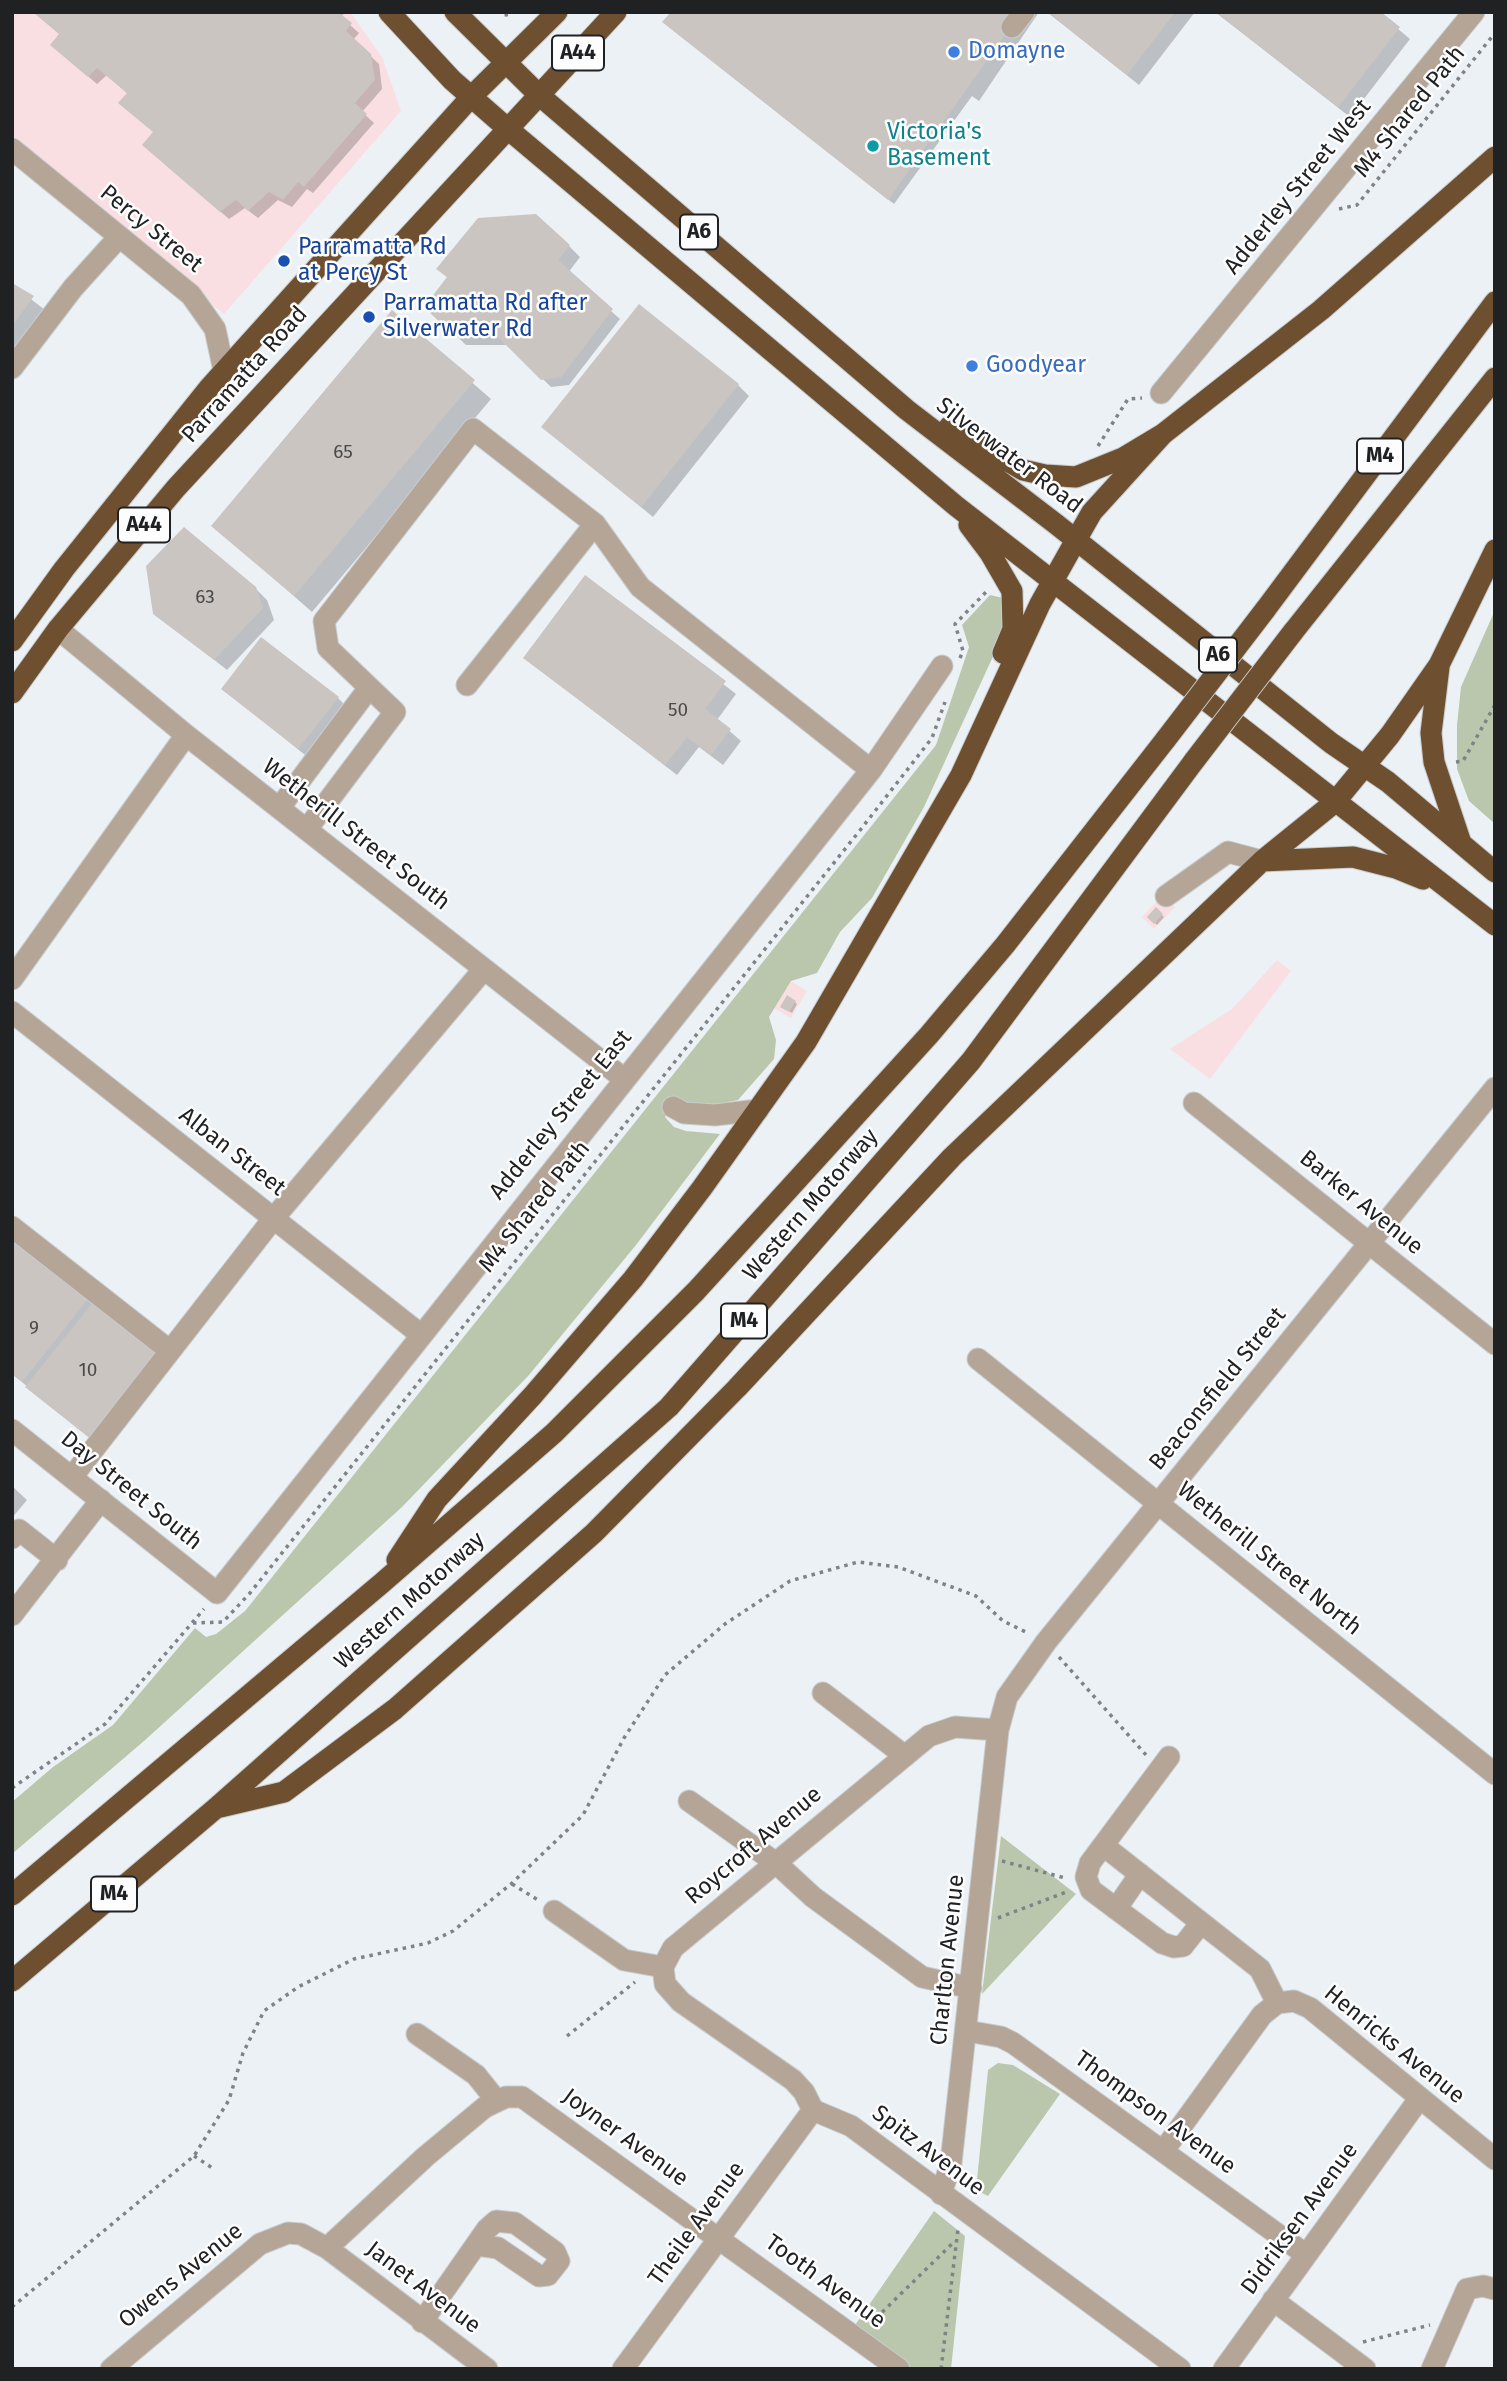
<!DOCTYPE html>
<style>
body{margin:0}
#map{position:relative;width:1507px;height:2381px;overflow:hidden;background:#ecf1f5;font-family:"Fira Sans",sans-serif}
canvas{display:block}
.frame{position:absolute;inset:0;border:14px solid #202123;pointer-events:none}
</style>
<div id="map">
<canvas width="1507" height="2381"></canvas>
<div class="frame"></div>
</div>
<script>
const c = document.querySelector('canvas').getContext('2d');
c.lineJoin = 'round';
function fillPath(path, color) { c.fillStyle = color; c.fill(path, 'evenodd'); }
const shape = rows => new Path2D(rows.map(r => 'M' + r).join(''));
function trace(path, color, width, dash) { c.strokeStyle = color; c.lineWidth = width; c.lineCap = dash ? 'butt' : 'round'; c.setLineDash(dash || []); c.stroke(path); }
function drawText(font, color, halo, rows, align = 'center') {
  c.font = font + ' "Fira Sans",sans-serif'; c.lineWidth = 5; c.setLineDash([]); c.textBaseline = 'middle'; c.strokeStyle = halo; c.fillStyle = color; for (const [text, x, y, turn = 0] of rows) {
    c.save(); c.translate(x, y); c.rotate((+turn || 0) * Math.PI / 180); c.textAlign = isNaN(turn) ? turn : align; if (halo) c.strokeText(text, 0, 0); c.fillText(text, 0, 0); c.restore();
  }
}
const industrial = shape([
 [12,12,350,12,382,57,401,111,224,314,12,148],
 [1163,895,1175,907,1154,929,1142,917],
 [1277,960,1291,971,1210,1079,1170,1049,1232,1009],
 [791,981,807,991,791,1018,774,1008]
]);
const green = shape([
 [990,595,1003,598,1005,620,1001,639,924,807,872,898,840,932,817,973,791,981,769,1017,776,1040,774,1059,738,1100,713,1105,678,1101,665,1117,674,1127,686,1131,720,1134,636,1245,529,1375,402,1507,144,1741,12,1854,12,1802,53,1767,113,1725,195,1628,206,1637,216,1634,245,1611,936,745,969,647,962,625],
 [1495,610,1495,824,1469,801,1457,769,1457,725,1461,687],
 [1001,1836,1076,1894,982,1994],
 [998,2063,1013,2065,1060,2094,988,2196,976,2190,988,2070],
 [934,2211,965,2236,951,2369,913,2369,853,2328]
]);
const shadow = shape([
 [33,12,345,12,341,17,359,33,353,40,379,64,382,89,362,112,374,123,313,193,307,189,292,207,278,200,258,218,245,208,229,219,153,153,155,133,128,94,107,75,97,84,61,53,61,35],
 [673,12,1039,12,979,101,972,96,894,204,669,27],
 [1047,12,1195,12,1139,85],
 [1215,12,1378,12,1410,39,1350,117],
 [569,246,580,257,568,273,620,319,569,385,551,387,508,345,466,345,426,307,448,278,438,269],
 [12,285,44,309,12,352],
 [392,313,491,399,312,612,214,526],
 [738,385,749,396,653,517,543,427],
 [585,577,736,694,717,720,741,741,723,765,699,747,677,775,525,658],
 [255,588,267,600,274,620,227,670,155,613],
 [223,689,338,698,349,709,310,759],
 [1156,909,1164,917,1157,925,1149,917],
 [795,1002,797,1004,792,1013,784,1008],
 [12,1236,94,1303,101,1447,12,1374],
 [12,1486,27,1500,12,1518]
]);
const building = shape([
 [33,12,338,12,352,23,346,31,371,54,375,80,355,103,367,114,304,187,298,182,283,200,269,192,248,211,236,200,220,212,142,145,153,132,118,103,127,93,97,68,88,77,50,45,59,34],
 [671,12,1021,12,888,200,662,22],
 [1047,12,1175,12,1127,75],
 [1216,12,1381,12,1400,27,1338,107],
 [536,214,570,245,558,260,613,309,561,377,541,380,496,335,453,335,424,307,447,277,436,269,478,218],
 [12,283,34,296,12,326],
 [639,304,739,384,641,507,541,427],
 [392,310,475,380,294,596,211,526],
 [184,527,256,587,263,608,214,660,153,614,146,566],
 [585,575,726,681,705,709,731,729,711,755,687,737,665,765,523,658],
 [261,637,339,697,298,749,221,689],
 [1156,907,1163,914,1154,924,1147,917],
 [787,995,796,1001,789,1012,780,1007],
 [12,1234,90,1296,22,1382,12,1374],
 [95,1300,161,1353,92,1440,25,1387]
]);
const path = shape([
 [506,13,507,20],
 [1339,209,1357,205,1495,33],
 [1098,446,1128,399,1142,398],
 [960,658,963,651,955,624,988,590],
 [1456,762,1463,761,1495,705],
 [193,1623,223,1622,250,1593,861,829,932,738,945,702],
 [1059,1657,1147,1756],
 [12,1788,105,1724,204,1609],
 [1002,1861,1065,1878],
 [512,1884,538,1900],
 [998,1918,1069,1891],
 [567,2036,635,1982],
 [194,2156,214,2169],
 [12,2307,194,2156,229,2100,243,2053,264,2011,298,1987,354,1959,428,1943,453,1931,511,1884,583,1815,624,1738,665,1675,725,1624,790,1581,858,1562,898,1567,976,1596,1003,1621,1028,1633],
 [870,2324,955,2241],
 [1363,2342,1430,2325],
 [941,2369,958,2229]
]);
const minor = shape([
 [1012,27,1024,12],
 [12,149,191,295,215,329,224,371],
 [12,368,73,288,119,237],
 [1161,393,1474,12],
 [58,629,186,735,623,1078],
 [467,685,595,524],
 [280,807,369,688],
 [307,829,395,712,328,648,324,621,473,429,595,524,640,587,871,770],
 [1166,896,1228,852,1262,861],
 [12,979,186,735],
 [12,1012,420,1334],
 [1194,1103,1495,1344],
 [673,1107,684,1113,715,1115,758,1110],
 [12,1227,169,1350],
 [978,1359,1495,1774],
 [12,1430,217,1593,871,770,942,666],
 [72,1477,273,1219,484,969],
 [12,1538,19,1530,57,1560],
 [12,1615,101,1500],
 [823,1693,905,1756],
 [998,1730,955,1727,929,1736,673,1948,663,1967,665,1984,681,2002,793,2080,804,2092,813,2110,851,2126,1180,2369],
 [1169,1757,1090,1863,1086,1877,1091,1890,1162,1943,1174,1947,1183,1946,1201,1923],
 [689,1801,776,1863,813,1897,922,1977,971,1988],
 [1104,1846,1260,1969,1277,2003,1294,2001,1310,2008,1495,2159],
 [1116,1909,1140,1874],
 [554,1911,624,1960,663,1967],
 [967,2031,1001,2037,1013,2043,1305,2254],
 [417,2034,476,2075,496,2100],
 [1164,2150,1262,2015,1277,2003],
 [941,2194,951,2163,998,1730,1007,1697,1046,1642,1495,1088],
 [327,2248,425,2157,485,2107,506,2097,522,2097,899,2369],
 [1273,2300,1365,2369],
 [422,2322,487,2229,496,2221,515,2223,555,2252,559,2261,548,2275,539,2276,498,2248,477,2245],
 [111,2369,260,2244,288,2233,301,2234,327,2248,487,2369],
 [623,2369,813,2110],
 [1224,2369,1419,2099],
 [1432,2369,1467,2289,1483,2286,1495,2289]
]);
const highway = shape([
 [389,12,452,80,508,129,956,506,1495,925],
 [455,12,539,95,907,410,1056,524,1331,743,1388,782,1495,872],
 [949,427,1023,470,1045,475,1076,477,1123,458,1163,434,1321,310,1495,157],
 [969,525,990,553,1012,591,1013,629,1003,653],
 [1265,610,1495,302],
 [1293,632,1495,378],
 [12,641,64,569,209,388,471,97,557,12],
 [1439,667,1431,733,1434,762,1461,843],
 [12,693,58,629,176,488,616,12],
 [1262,861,1353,857,1396,868,1423,879],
 [397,1560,437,1499,534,1394,633,1279,702,1188,806,1042,961,775,1040,604,1076,540,1092,512,1163,434],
 [216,1808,284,1792,395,1709,594,1533,737,1388,952,1157,1262,861,1335,802,1390,735,1439,665,1495,550],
 [12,1895,382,1583,554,1433,696,1291,929,1035,1005,945,1166,739],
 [12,1981,216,1808,669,1407,971,1061,1194,761]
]);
const highwayBridge = shape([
 [1166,739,1265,610],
 [1194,761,1293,632]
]);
const markers = [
 [954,52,7,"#3f7fe0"],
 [873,146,7,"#0f9aa8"],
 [284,261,7,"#1a4fb4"],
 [369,317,7,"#1a4fb4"],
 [972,366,7,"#3f7fe0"]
];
const numberNames = [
 ["65",343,453],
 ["63",205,598],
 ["50",678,711],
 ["9",34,1329],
 ["10",88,1371]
];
const shields = [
 [578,53,52],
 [699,232,38],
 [1380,456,46],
 [144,525,52],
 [1218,655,38],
 [744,1321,46],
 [114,1894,46]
];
const shieldNames = [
 ["A44",578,53],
 ["A6",699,232],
 ["M4",1380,456],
 ["A44",144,525],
 ["A6",1218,655],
 ["M4",744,1321],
 ["M4",114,1894]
];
const shopNames = [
 ["Domayne",968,52],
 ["Goodyear",986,366]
];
const streetNames = [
 ["M4 Shared Path",1410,112,-51],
 ["Adderley Street West",1298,187,-51],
 ["Percy Street",151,229,39],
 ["Parramatta Road",245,375,-48],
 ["Silverwater Road",1009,456,37],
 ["Wetherill Street South",356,835,38],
 ["Adderley Street East",561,1115,-51],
 ["Alban Street",232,1152,38],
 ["Barker Avenue",1361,1203,39],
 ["Western Motorway",811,1205,-49],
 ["M4 Shared Path",535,1207,-51],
 ["Beaconsfield Street",1218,1389,-51],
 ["Day Street South",131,1491,39],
 ["Wetherill Street North",1269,1559,39],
 ["Western Motorway",410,1601,-42],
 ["Roycroft Avenue",754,1846,-40],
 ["Charlton Avenue",948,1960,-84],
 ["Henricks Avenue",1394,2045,39],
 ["Thompson Avenue",1155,2113,36],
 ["Joyner Avenue",625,2138,36],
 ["Spitz Avenue",928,2151,37],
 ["Didriksen Avenue",1300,2219,-54],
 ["Theile Avenue",697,2224,-54],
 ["Owens Avenue",181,2276,-39],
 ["Tooth Avenue",825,2282,36],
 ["Janet Avenue",423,2288,37]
];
const cultureNames = [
 ["Victoria's",887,133],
 ["Basement",887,159]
];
const transitNames = [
 ["Parramatta Rd",298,248],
 ["at Percy St",298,274],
 ["Parramatta Rd after",383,304],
 ["Silverwater Rd",383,330]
];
fillPath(industrial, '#f9dfe1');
fillPath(green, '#bac7ad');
fillPath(shadow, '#0003');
fillPath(building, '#cac5c1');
trace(minor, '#c7cccf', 23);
trace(highway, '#c7cccf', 23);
trace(path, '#808386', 3.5, [3.5, 5]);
trace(minor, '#b4a596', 21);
trace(highway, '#6e5030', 21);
trace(highwayBridge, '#c7cccf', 23, []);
trace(highwayBridge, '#6e5030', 21);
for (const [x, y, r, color] of markers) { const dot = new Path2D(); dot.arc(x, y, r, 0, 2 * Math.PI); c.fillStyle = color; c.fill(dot); trace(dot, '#fdfdfe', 2.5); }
drawText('19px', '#4a4a4a', null, numberNames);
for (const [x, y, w] of shields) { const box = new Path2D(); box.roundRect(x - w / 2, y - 17.5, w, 35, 5); c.fillStyle = '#fdfdfe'; c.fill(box); trace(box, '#202123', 2); }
drawText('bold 21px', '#202123', null, shieldNames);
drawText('23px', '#366cbe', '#fdfdfe', shopNames, 'left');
drawText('23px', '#202123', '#fdfdfe', streetNames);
drawText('23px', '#0d838f', '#fdfdfe', cultureNames, 'left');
drawText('23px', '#164399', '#fdfdfe', transitNames, 'left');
</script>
